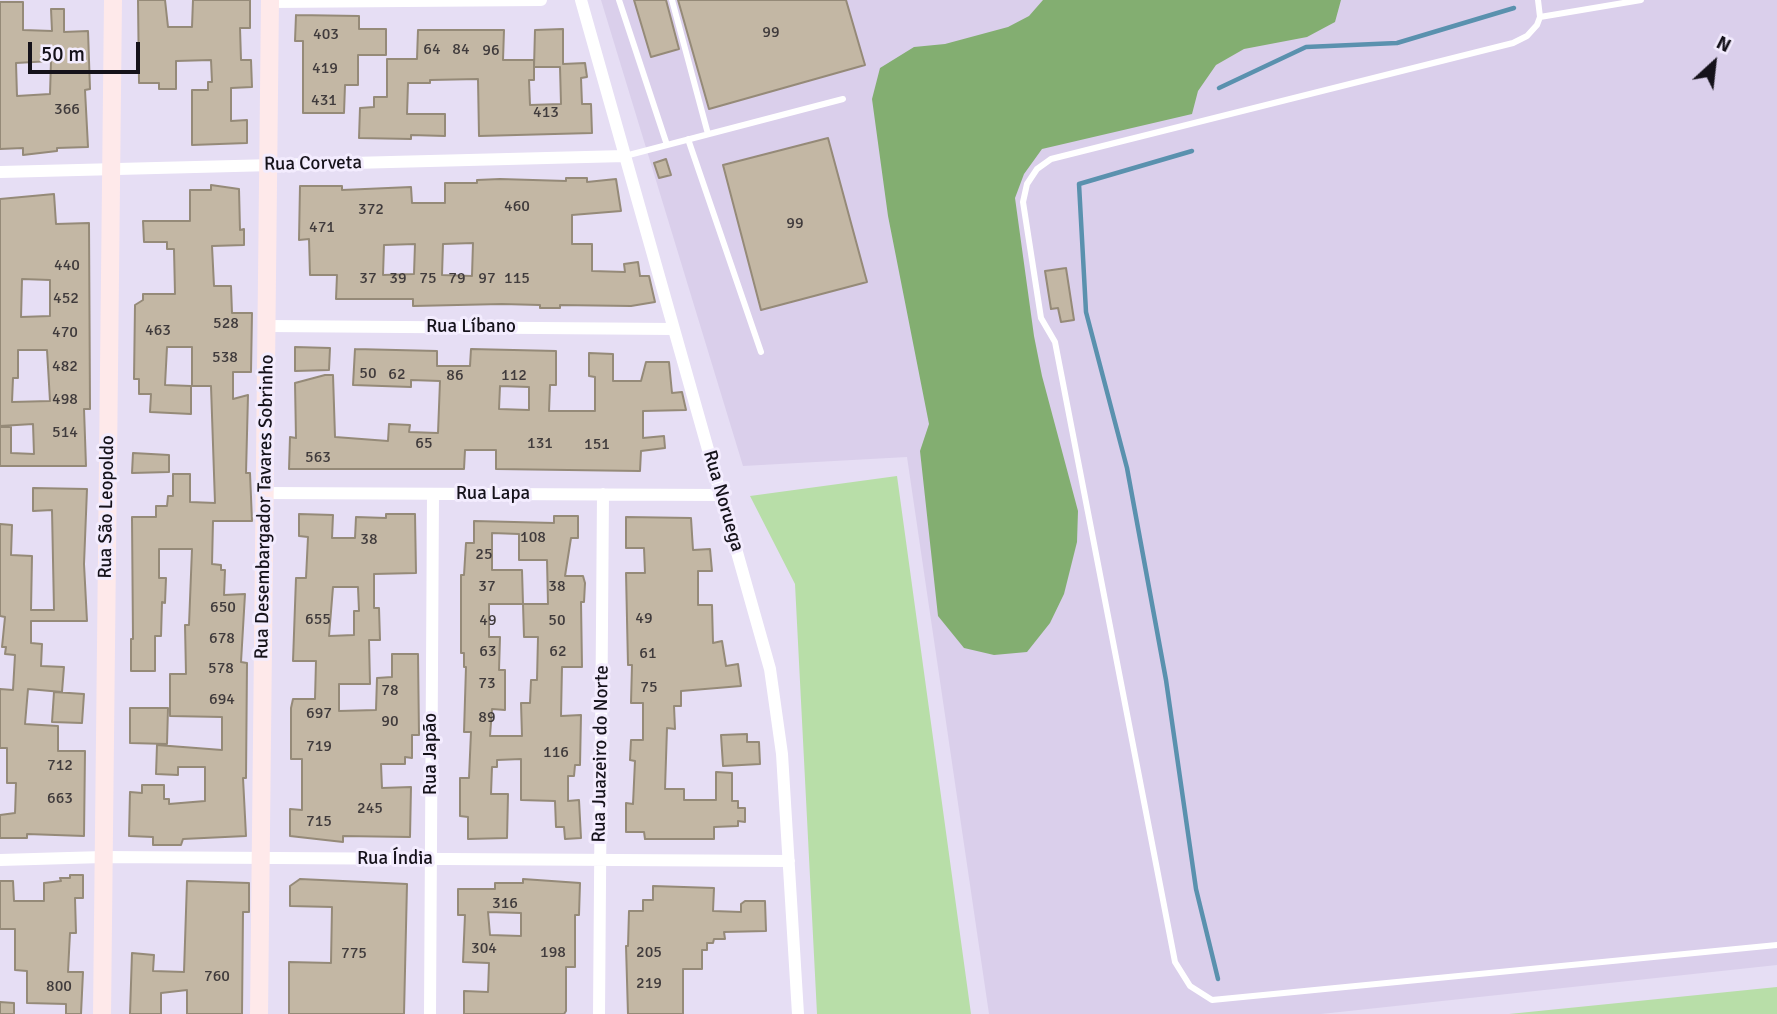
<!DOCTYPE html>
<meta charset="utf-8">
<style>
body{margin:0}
#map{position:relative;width:1777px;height:1014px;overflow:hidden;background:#e6def4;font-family:Signika,sans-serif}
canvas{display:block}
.north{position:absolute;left:1679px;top:28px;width:70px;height:70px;-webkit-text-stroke:5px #f3ecfe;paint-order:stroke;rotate:27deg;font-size:19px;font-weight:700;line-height:28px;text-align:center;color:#15121a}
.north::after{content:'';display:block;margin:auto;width:24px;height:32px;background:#15121a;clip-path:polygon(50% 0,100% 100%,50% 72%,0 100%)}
.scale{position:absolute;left:28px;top:42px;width:112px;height:32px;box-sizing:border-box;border:4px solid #15121a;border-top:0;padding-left:9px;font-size:21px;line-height:24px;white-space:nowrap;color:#15121a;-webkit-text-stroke:5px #f3ecfe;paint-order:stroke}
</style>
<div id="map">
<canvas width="1777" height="1014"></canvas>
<div class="north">N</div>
<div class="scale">50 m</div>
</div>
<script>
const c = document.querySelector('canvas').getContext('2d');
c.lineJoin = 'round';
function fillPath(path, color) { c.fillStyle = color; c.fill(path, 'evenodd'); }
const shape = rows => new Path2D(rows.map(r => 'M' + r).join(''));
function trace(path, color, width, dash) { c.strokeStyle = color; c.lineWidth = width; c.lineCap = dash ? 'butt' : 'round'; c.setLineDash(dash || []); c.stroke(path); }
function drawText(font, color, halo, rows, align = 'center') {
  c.font = font + ' Signika,sans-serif'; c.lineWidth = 6; c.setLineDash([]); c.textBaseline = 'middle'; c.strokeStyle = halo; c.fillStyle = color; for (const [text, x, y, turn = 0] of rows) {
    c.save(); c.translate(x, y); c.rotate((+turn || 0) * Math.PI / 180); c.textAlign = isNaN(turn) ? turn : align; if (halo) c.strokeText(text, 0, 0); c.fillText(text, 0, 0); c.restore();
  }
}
const built = shape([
 [601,0,1777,0,1777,965,1321,1014,989,1014,907,457,743,466]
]);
const green = shape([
 [897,476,971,1014,817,1014,795,584,750,496],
 [1777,987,1777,1014,1509,1014]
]);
const forest = shape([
 [1043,0,1341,0,1335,22,1307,37,1244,49,1216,65,1198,91,1192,114,1042,149,1024,174,1015,198,1034,336,1042,376,1078,511,1077,542,1064,594,1050,623,1027,652,994,655,964,648,938,616,920,451,929,424,888,216,872,99,880,68,914,47,945,44,1008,27,1029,16]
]);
const stream = shape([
 [1219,88,1306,47,1397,43,1514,8],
 [1192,151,1079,184,1086,312,1127,468,1166,680,1196,889,1218,979]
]);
const building = shape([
 [138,0,165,0,168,27,192,27,193,0,250,0,250,28,240,28,241,60,251,60,252,87,231,88,231,121,247,120,247,143,192,145,192,90,208,90,208,82,212,82,211,60,176,61,176,89,159,89,159,83,139,83,138,0],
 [634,0,666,0,679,49,651,57,634,0],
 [678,0,846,0,865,65,709,109,678,0],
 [0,2,23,2,23,30,52,31,51,9,64,9,64,32,88,31,90,89,85,90,88,147,57,148,57,151,23,155,23,148,0,149,0,2],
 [51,61,50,94,17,96,16,63,51,61],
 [296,15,359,16,359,29,386,29,386,55,358,55,358,85,345,85,344,113,303,113,303,41,295,41,296,15],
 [563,29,563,64,585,63,587,77,581,78,582,104,591,104,592,133,479,136,478,79,430,80,430,83,408,83,407,114,445,114,445,136,411,135,411,139,359,138,360,108,374,107,374,97,387,97,387,59,417,59,418,30,504,30,503,60,534,60,534,67,535,30,563,29],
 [534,67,560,67,561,104,530,105,529,80,534,80,534,67],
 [828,138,867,282,761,310,723,165,828,138],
 [666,159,671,175,659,178,654,163,666,159],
 [566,178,587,178,587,182,616,179,621,211,572,215,572,244,592,244,592,271,625,272,624,264,638,262,640,276,649,276,655,302,631,306,560,305,560,308,540,308,540,305,502,304,413,306,413,299,336,299,337,275,310,275,309,239,299,240,300,186,342,186,342,190,411,187,412,203,445,203,445,183,477,183,477,180,500,179,566,181,566,178],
 [473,243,472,276,442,275,443,244,473,243],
 [415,244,414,274,383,275,384,245,415,244],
 [211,185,239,189,240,230,244,229,244,245,212,246,214,286,231,286,232,313,252,313,251,372,233,372,233,399,248,395,246,473,250,473,252,521,213,521,212,564,221,565,221,570,225,570,224,595,245,594,241,662,247,663,246,778,243,778,246,836,183,839,181,845,153,845,153,837,129,836,130,792,142,793,142,785,164,785,164,799,169,799,169,804,205,801,205,767,178,767,178,775,156,774,157,745,222,750,222,717,170,716,170,674,186,674,185,625,189,625,192,549,159,549,159,578,166,578,165,603,162,602,161,636,155,636,155,671,131,671,131,639,133,639,132,517,156,517,156,506,167,506,168,496,173,496,173,474,190,474,190,502,215,503,211,386,192,386,192,347,167,347,165,385,191,386,191,414,150,412,151,394,139,394,139,379,134,379,135,305,143,300,143,294,175,294,174,249,167,249,167,242,144,242,143,221,190,221,190,190,211,190,211,185],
 [54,194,56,224,89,223,90,409,84,409,86,466,0,466,0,427,11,427,11,453,34,454,33,424,0,426,0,199,54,194],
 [22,279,50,280,50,316,21,317,22,279],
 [18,350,47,350,50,401,12,402,13,378,18,378,18,350],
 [1066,268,1074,320,1061,322,1058,308,1051,309,1045,271,1066,268],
 [295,347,330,348,329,370,295,371,295,347],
 [355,349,437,351,437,366,470,366,471,349,556,351,556,385,550,385,549,411,595,411,595,377,589,376,589,353,613,354,613,381,641,381,646,362,669,362,672,393,682,392,686,410,643,411,643,438,664,436,665,448,641,451,640,471,496,469,496,450,465,450,464,469,289,469,290,437,296,438,295,383,325,375,333,375,335,437,388,441,389,424,410,425,409,432,438,433,440,381,411,380,411,387,353,385,355,349],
 [500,386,529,387,529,410,499,409,500,386],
 [133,453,169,455,169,472,132,473,133,453],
 [33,488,87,489,84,564,87,621,31,621,31,643,42,644,41,666,64,667,62,692,28,689,25,724,58,726,58,751,85,751,84,836,27,834,27,838,0,838,0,815,15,813,16,783,7,783,7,748,0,748,0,689,13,690,15,655,5,654,6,647,2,647,5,617,0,616,0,524,12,525,11,555,32,556,31,610,54,610,52,510,33,511,33,488],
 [299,514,333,515,332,538,355,538,356,517,386,518,386,514,415,514,416,573,374,574,374,608,379,608,380,640,369,640,370,684,339,684,339,711,376,710,377,678,392,677,392,654,418,654,419,735,412,735,412,758,405,757,405,764,381,764,382,788,411,787,410,837,343,836,343,842,290,836,290,809,302,810,302,759,291,759,291,708,293,699,315,699,316,661,293,661,296,578,306,578,308,537,299,536,299,514],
 [333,587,358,587,359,611,354,611,354,635,329,636,333,587],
 [554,516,578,516,578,538,571,538,565,576,583,576,585,583,584,602,581,602,582,667,562,667,561,716,581,715,580,765,575,765,574,776,568,776,568,801,579,800,581,838,565,839,564,827,556,827,555,801,521,800,521,759,497,760,497,767,492,767,491,794,508,794,507,838,468,839,468,817,460,816,460,778,469,778,471,732,464,732,466,667,464,667,464,653,461,653,461,575,464,575,466,543,474,543,474,521,554,523,554,516],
 [492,533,519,534,519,560,547,560,548,604,523,604,524,637,538,637,537,680,531,680,530,703,521,703,522,736,490,736,492,709,505,710,505,670,499,670,500,637,489,637,489,604,523,604,522,570,492,570,492,533],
 [626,517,691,518,693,550,710,549,712,571,698,571,698,605,712,605,713,643,722,641,726,666,738,664,741,686,681,691,681,706,674,706,675,729,667,728,665,789,684,789,684,800,716,800,716,772,732,773,732,801,738,801,738,808,745,808,745,822,738,821,738,826,714,827,714,839,645,839,644,832,626,832,626,803,633,804,635,761,630,760,631,740,643,740,643,703,631,703,632,665,628,665,626,573,645,573,644,548,626,548,626,517],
 [54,692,84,694,82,723,52,722,54,692],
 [130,708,168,708,167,744,130,743,130,708],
 [747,734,747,742,759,742,760,764,723,766,721,735,747,734],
 [70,875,83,875,83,898,75,898,76,933,70,933,68,972,83,972,81,1014,66,1014,66,1004,27,1003,27,971,15,970,15,929,0,929,0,881,13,881,14,901,44,901,44,883,61,881,60,878,70,878,70,875],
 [300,879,407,884,404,1014,289,1014,289,962,331,963,332,907,290,906,290,886,300,879],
 [523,879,580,883,579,915,575,915,575,967,566,967,566,1011,564,1014,464,1014,464,991,488,992,489,963,463,962,465,915,458,915,458,889,495,889,495,883,523,883,523,879],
 [488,912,521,913,521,936,490,935,488,912],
 [187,881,249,883,249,912,243,912,242,1014,187,1014,187,990,161,993,161,1014,130,1014,132,953,154,955,153,971,184,972,187,881],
 [653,886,714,888,713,911,741,912,741,904,745,901,765,901,766,931,724,932,725,939,714,939,713,943,707,943,707,950,702,950,702,969,683,969,683,1014,628,1014,626,946,628,946,629,911,643,911,643,900,653,900,653,886],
 [0,1002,14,1003,14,1014,0,1014,0,1002]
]);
const lane = shape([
 [619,0,667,145],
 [672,0,708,134],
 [1538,0,1540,17,1537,25,1527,36,1513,43,1051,159,1037,169,1027,184,1023,202,1041,318,1055,342,1175,962,1190,986,1212,1000,1777,945],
 [1540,17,1641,0],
 [688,139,761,352],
 [625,156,843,99]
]);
const street = shape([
 [581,0,770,669,782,754,798,1014],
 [270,2,541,0],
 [0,172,625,156],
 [267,326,674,329],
 [265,493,721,495],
 [0,860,103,857,789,861],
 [430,1014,433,494],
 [599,1014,603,494]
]);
const secondary = shape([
 [102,1014,113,0],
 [259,1014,270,0]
]);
const numberNames = [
 ["99",771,33],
 ["403",326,35],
 ["64",432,50],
 ["84",461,50],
 ["96",491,51],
 ["419",325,69],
 ["431",324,101],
 ["366",67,110],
 ["413",546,113],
 ["460",517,207],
 ["372",371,210],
 ["99",795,224],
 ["471",322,228],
 ["440",67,266],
 ["37",368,279],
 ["39",398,279],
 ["75",428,279],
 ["79",457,279],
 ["97",487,279],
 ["115",517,279],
 ["452",66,299],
 ["528",226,324],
 ["463",158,331],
 ["470",65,333],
 ["538",225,358],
 ["482",65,367],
 ["50",368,374],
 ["62",397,375],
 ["86",455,376],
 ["112",514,376],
 ["498",65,400],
 ["514",65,433],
 ["65",424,444],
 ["131",540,444],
 ["151",597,445],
 ["563",318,458],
 ["108",533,538],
 ["38",369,540],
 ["25",484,555],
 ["37",487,587],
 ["38",557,587],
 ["650",223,608],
 ["49",644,619],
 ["655",318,620],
 ["49",488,621],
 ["50",557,621],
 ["678",222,639],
 ["63",488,652],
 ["62",558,652],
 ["61",648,654],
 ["578",221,669],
 ["73",487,684],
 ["75",649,688],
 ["78",390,691],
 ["694",222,700],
 ["697",319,714],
 ["89",487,718],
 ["90",390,722],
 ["719",319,747],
 ["116",556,753],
 ["712",60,766],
 ["663",60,799],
 ["245",370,809],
 ["715",319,822],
 ["316",505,904],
 ["304",484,949],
 ["198",553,953],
 ["205",649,953],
 ["775",354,954],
 ["760",217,977],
 ["219",649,984],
 ["800",59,987]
];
const streetNames = [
 ["Rua Corveta",313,164,-1],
 ["Rua Líbano",471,327],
 ["Rua Lapa",493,494],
 ["Rua Noruega",723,501,74],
 ["Rua São Leopoldo",107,507,-89],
 ["Rua Desembargador Tavares Sobrinho",265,507,-89],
 ["Rua Japão",431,754,-90],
 ["Rua Juazeiro do Norte",601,754,-89],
 ["Rua Índia",395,859]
];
fillPath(built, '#dacfeb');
fillPath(green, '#b8dea8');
fillPath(forest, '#83ae71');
trace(stream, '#5a91ae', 4.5);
fillPath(building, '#c3b7a4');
trace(building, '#958a78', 2);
trace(lane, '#fff', 6);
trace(street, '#fff', 12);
trace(secondary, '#fee9ea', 18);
drawText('16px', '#403b3c', null, numberNames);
drawText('19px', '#15121a', '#f3ecfe', streetNames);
</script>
